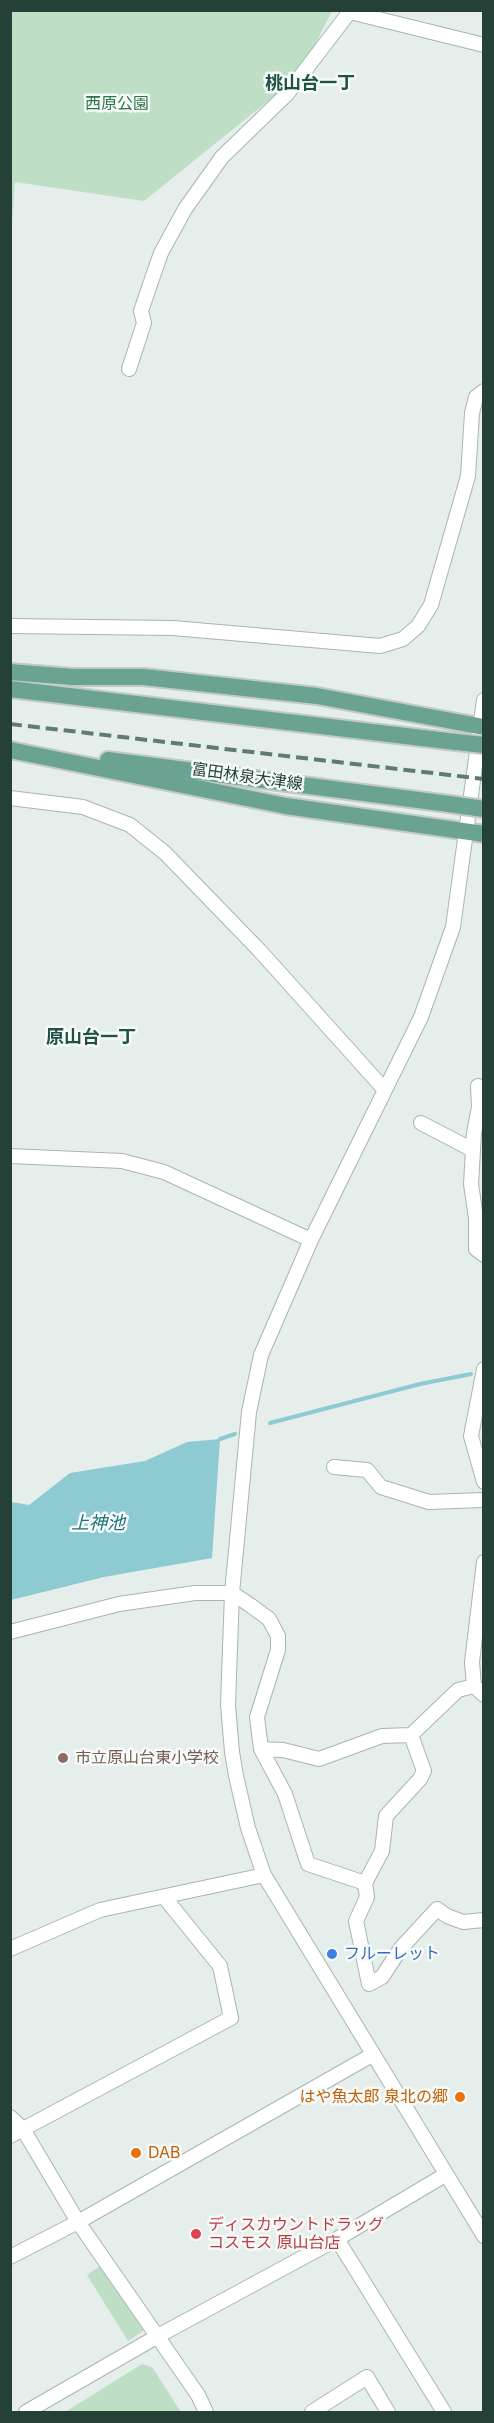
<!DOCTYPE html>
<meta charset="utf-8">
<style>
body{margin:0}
#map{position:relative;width:494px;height:2423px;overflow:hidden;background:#e5eeea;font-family:Inter,sans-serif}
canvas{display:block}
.frame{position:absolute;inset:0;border:12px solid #244037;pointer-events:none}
</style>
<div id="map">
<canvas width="494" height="2423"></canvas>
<div class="frame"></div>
</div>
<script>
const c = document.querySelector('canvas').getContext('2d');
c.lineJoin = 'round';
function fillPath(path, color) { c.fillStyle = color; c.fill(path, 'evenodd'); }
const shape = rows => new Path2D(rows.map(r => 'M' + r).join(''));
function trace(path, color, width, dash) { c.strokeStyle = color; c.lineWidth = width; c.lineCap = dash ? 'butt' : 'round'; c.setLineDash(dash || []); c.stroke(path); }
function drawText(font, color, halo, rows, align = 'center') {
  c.font = font + ' Inter,"Noto Sans JP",sans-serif'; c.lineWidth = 5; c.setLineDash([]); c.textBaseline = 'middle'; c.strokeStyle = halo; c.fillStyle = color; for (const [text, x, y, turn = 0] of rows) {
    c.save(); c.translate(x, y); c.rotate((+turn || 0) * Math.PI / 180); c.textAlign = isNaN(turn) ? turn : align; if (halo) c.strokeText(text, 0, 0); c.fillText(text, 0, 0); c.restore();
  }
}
const green = shape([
 [11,11,332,11,299,76,144,201,15,182,12,223],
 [103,2264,145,2326,143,2331,128,2341,87,2275],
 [142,2364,152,2367,181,2412,65,2412]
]);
const water = shape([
 [220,1439,212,1558,104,1577,11,1600,11,1502,29,1505,70,1473,145,1461,187,1442]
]);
const stream = shape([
 [270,1423,420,1384,471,1374],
 [220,1439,235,1434]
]);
const minor = shape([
 [350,12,484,45],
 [129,369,144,323,141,311,154,273,161,253,185,209,222,157,287,94,351,10],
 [10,626,173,628,380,646,403,639,418,626,431,605,468,476,472,413,476,397,484,391],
 [484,700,453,927,421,1017,311,1240,261,1355,249,1412,232,1593,228,1705,232,1752,236,1776,248,1828,264,1875,484,2236],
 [10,798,83,807,130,825,165,853,260,951,384,1089],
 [478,1086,479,1107,474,1133,471,1184,476,1218,476,1249,484,1255],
 [421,1123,473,1150],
 [10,1156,122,1161,164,1172,311,1240],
 [484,1369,471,1436,484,1482],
 [334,1467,367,1470,381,1487,429,1502,483,1500],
 [484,1562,472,1662,474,1686,484,1695],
 [10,1632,119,1604,195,1593,232,1593,250,1605,269,1619,278,1636,278,1650,257,1717,261,1749,285,1794,308,1864,365,1883],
 [411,1735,424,1771,420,1779,386,1816,382,1851,365,1883,367,1897,356,1921,369,1984,382,1977,401,1948,437,1909,447,1916,463,1922,484,1920],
 [261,1749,283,1750,319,1759,382,1736,411,1735,458,1690,474,1686],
 [10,1949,100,1910,264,1875],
 [10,2117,23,2129,78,2222,198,2395,206,2412],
 [10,2136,231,2018,220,1966,165,1898],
 [337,2239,444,2412],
 [10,2257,78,2222,372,2055],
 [26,2412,158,2336,337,2239,445,2175],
 [312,2412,367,2377,388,2412]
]);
const major = shape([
 [10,672,73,677,144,677,317,696,484,727],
 [10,689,456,742],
 [10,750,286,806,484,834],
 [108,760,449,804]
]);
const rail = shape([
 [10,724,484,779]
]);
const majorBridge = shape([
 [456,742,484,745],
 [449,804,484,809]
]);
const markers = [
 [63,1758,6,"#8d6e63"],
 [332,1954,6,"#3f7fe0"],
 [460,2097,6,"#e8710a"],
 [136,2153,6,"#e8710a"],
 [196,2234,6,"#e0444e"]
];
const parkNames = [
 ["西原公園",117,104]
];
const streetNames = [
 ["富田林泉大津線",247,777,8]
];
const educationNames = [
 ["市立原山台東小学校",75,1758]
];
const shopNames = [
 ["フルーレット",344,1954]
];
const foodNames = [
 ["はや魚太郎 泉北の郷",448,2097],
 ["DAB",148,2153,"left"]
];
const healthNames = [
 ["ディスカウントドラッグ",208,2225],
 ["コスモス 原山台店",208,2243]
];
const neighbourhoodNames = [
 ["桃山台一丁",310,84],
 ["原山台一丁",91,1038]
];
const waterNames = [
 ["上神池",98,1524]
];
fillPath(green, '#bedfc6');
fillPath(water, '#8ecad2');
trace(stream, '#8ecad2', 4);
trace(minor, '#a7b6b1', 16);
trace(major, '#c2cac7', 20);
trace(minor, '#fff', 14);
trace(major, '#6aa392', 16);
trace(rail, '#5f7b72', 4, [12, 6]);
trace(majorBridge, '#c2cac7', 20, []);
trace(majorBridge, '#6aa392', 16);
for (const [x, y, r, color] of markers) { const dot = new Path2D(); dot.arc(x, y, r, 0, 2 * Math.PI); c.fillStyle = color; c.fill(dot); trace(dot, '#f6faf8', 2); }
drawText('16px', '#2e7748', '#f6faf8', parkNames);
drawText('16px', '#244037', '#f6faf8', streetNames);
drawText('16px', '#785e54', '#f6faf8', educationNames, 'left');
drawText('16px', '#366cbe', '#f6faf8', shopNames, 'left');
drawText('16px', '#c56008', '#f6faf8', foodNames, 'right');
drawText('16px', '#be3a42', '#f6faf8', healthNames, 'left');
drawText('bold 18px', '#1f5244', '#f6faf8', neighbourhoodNames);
drawText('italic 18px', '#1d707c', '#f6faf8', waterNames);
</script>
